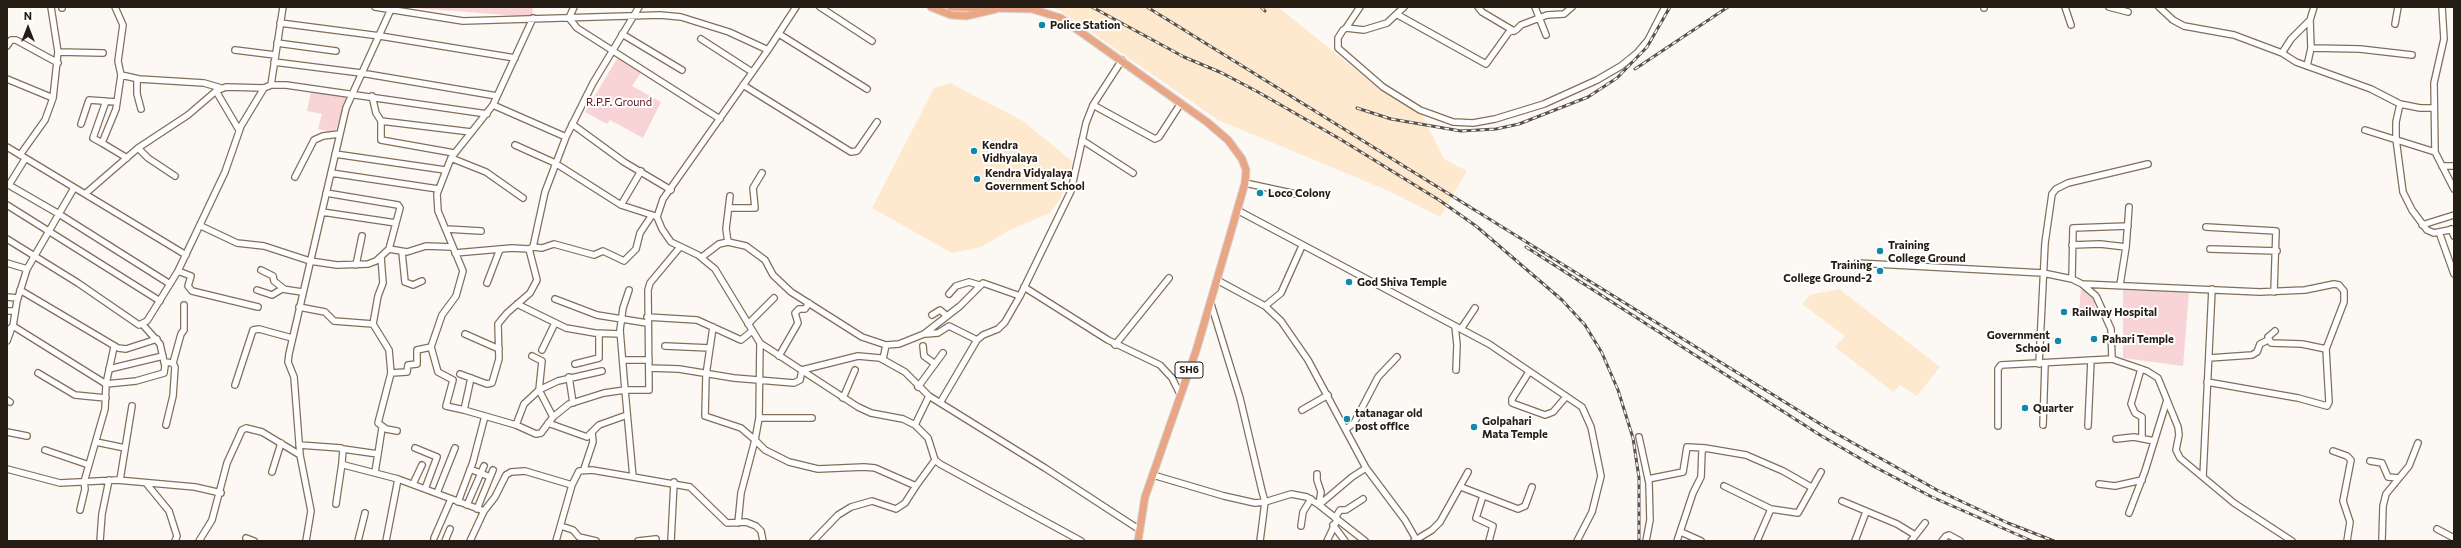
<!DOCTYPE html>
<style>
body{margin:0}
#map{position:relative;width:2461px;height:548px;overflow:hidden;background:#fcf8f3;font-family:Commissioner,sans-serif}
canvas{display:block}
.frame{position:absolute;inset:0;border:8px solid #251d14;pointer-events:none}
.north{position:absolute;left:8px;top:8px;width:40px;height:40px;-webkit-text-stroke:3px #fff;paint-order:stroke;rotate:0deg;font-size:11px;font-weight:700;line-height:16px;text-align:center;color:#251d14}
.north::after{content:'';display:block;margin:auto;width:14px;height:18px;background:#251d14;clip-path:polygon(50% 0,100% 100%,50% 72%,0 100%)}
</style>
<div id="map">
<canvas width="2461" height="548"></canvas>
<div class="frame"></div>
<div class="north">N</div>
</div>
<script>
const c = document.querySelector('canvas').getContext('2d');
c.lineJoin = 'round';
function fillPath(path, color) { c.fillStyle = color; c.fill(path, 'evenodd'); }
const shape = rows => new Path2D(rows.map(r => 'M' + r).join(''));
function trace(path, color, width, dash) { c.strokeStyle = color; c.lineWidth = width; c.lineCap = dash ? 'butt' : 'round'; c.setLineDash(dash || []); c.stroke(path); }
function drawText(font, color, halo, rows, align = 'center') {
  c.font = font + ' Commissioner,sans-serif'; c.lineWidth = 4; c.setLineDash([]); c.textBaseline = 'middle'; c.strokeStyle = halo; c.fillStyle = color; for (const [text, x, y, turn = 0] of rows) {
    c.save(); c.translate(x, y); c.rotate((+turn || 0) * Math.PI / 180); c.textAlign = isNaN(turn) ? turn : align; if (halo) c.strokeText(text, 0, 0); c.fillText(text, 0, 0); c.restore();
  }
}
const built = shape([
 [1050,7,1278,7,1371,82,1421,113,1444,159,1467,171,1440,217,1389,191,1218,120,1061,11],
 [950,83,1023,121,1073,162,1061,197,1050,213,1010,230,981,247,952,253,872,208,934,88],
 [1839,289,1940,367,1917,396,1900,385,1893,392,1835,347,1845,336,1802,304,1810,295]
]);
const green = shape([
 [404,7,533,7,532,17],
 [618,57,642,71,632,86,661,102,643,138,610,120,607,124,585,112],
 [311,91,347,95,335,133,318,129,322,114,307,111],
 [2081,289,2095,290,2095,313,2079,312],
 [2123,290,2189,292,2183,366,2123,358]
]);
const minor = shape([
 [115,7,123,25,118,61,121,75],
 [375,7,463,21,660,15,681,17,729,32,768,50],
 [574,7,569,18,577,28,720,119],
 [796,7,768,50,663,199,657,217,662,229,671,242,698,255,715,269,760,343,858,407,871,413,903,419,915,425,928,438,935,460,940,464,1081,541],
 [820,7,872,41],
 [1404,7,1387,23,1364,30,1346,28,1343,30,1338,38,1338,48,1383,87,1420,110,1453,122,1473,123,1495,119,1544,104,1597,80,1621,66,1637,53,1648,40,1665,7],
 [1478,7,1482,12,1514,31],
 [1535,7,1546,35],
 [1984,7,1984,8],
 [2065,7,2071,25],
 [2109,7,2128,12],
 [2159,7,2173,20,2184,26,2234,35,2282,53,2296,62,2371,89,2400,104,2420,108,2434,108],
 [2442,7,2444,39,2434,83,2435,152,2454,189],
 [62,8,62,7],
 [1398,15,1486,64,1509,32,1516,30,1521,25,1547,15,1564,14,1572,7],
 [280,23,380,36,515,58],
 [2395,24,2398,7],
 [1346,28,1360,7],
 [622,34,682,70],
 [779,34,867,89],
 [701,39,752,72],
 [277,43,336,51],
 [7,46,11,40,16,40,58,63],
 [2311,48,2360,49,2412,55],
 [235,50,275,55],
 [58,52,103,53],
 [2282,53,2291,39,2310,20],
 [274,62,361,73,497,96],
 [2307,66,2311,48,2310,20,2314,7],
 [7,79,53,98],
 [137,79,137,94,141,109],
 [271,85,283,7],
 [743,85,851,152,857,151,877,122],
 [216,91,239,130],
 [372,96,376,113,381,121,471,132],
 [2400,104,2396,122,2396,139,2403,192,2412,210,2427,230,2434,233,2454,229],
 [493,105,566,137],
 [1093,105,1155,139,1159,137,1181,103],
 [381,121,381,140,454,153],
 [81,124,89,100,117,102],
 [572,124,624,162,671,190],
 [2365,130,2435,152],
 [1082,140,1133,173],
 [102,143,93,138,106,101],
 [515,145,555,163,621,205,655,216],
 [7,147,85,194,138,148,188,115,216,91,226,87,264,88,271,85,286,85,487,114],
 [138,148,148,158,175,176],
 [335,154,445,170],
 [20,155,45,120,53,98,58,52,51,7],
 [127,158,102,143,116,109,121,75,139,79,204,83,221,88],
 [451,158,486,172,523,198],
 [2442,166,2454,166],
 [331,173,438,189],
 [295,177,314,140,323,136,339,134],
 [1245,183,1296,194],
 [7,184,59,214,170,284],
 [9,185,25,159],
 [326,193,398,205,400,208,389,249],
 [85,194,186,255],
 [7,205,160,301],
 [621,205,641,171],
 [729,208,755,208,753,188,762,173],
 [1237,210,1489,344,1582,407,1591,427,1601,476,1592,512,1577,541],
 [322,212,396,223],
 [2422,225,2454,215],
 [201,226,237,243,264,246,310,261,337,265,368,264,376,261,389,249,407,252,426,246,452,247],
 [2128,226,2073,228,2072,279,2082,284,2260,292,2305,290,2334,284,2339,285,2344,291,2344,302,2326,349,2329,402,2327,406,2298,398,2207,382],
 [2206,227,2276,231,2274,292],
 [446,229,481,231],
 [2451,229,2454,236],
 [2439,232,2454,274],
 [7,239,78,283,139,325,147,321,178,271,191,276,188,286,192,291,258,307],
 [728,242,726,229,730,196],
 [2072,245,2100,244,2126,247],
 [533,247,545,192,566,137,593,83,639,7],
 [680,247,650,283,648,290,649,390,625,390,633,477,690,487,727,523,746,522,756,526,761,531,763,541],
 [2210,249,2277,251],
 [402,252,405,282,413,285,422,281],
 [455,253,512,248,529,249,533,247,542,248,554,244,594,255,603,251,624,261,636,249,640,233,652,215],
 [702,257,719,244,728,242,746,246,765,260,773,275,791,292,862,337,886,345,899,344,924,334,960,306,983,283,1020,296],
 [7,263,27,269],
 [1857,263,2043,273,2072,279],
 [356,265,362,236],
 [261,270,273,276,274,281,284,289],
 [178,271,225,172,241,126,264,88],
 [1217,280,1265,306,1281,321,1308,360,1366,468,1405,520,1417,541],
 [487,283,500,249],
 [2082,284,2096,296,2111,329,2112,359],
 [2120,285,2126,247,2129,207],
 [1024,287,1108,340,1160,365,1172,378,1180,394],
 [20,290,118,348,126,349,157,339],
 [257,290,272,295,282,289,302,292],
 [949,294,956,286,969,282,979,285],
 [7,297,17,298],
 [555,299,597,315,647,323],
 [517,304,566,328,595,333,620,334],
 [1211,304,1240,398,1262,491,1265,502,1260,541],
 [1265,306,1281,293,1302,246],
 [299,307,325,312,334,321,373,324,389,350,391,373,407,372,408,365,417,364,417,350,431,347,442,315,456,296,463,271,438,211,437,194,451,158,493,105,533,18],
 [7,311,15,311],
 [932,315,940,310,947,316],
 [647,317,697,320,741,340,752,331],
 [373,324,378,296,383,283,381,257],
 [748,324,774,298],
 [13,326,106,384,136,381,164,373,165,366,160,344,143,325],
 [1455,326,1457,345,1456,370],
 [713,327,706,375,705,416,741,428,755,440,741,493,738,523],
 [1461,329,1475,308],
 [7,331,13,326,17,301,27,269,74,188],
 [2275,331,2268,337,2271,343,2302,344,2326,349],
 [465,334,499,349],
 [925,334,938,333,949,326,977,340],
 [7,341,11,330],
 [760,343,759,418,755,440,765,450,789,462,818,469,864,467,875,468,916,486,935,460],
 [1115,345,1169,278],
 [665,346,710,348],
 [923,346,924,356,935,364],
 [431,347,438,372,453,380,446,406,464,410],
 [542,350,555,323],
 [532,356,542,361,539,390,553,417],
 [779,356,798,323,795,313,799,309,805,309,809,303],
 [2209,358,2252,355,2257,352,2260,344,2268,340],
 [883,359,886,345],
 [623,360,649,360],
 [164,362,173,363,175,367,173,396,166,425],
 [173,363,181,334,184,330,184,305],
 [575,364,599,358,599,334],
 [2039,364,2045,243,2052,194,2056,189,2068,183,2148,164],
 [649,368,679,369,734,378,794,383,800,380,802,370,858,356,880,358,905,372,929,396,1045,468,1140,530],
 [109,369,163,356],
 [2141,369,2131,404,2135,413,2142,417,2142,438],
 [1529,372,1512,399,1512,403,1545,415,1553,412,1565,398],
 [38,373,75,395,106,398],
 [391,373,378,423,386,429,397,431],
 [460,374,487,384,492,383,499,359,498,324,507,313,530,293,537,280,529,249],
 [569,377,573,403],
 [471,378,464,410,516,425,536,434,541,433,553,417,569,404,604,393,625,390,620,330,623,308,629,290],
 [235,385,253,330,259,329,292,338],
 [918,387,943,353],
 [843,398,855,370],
 [7,400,10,402],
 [940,403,977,340,983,335,998,329,1005,322,1020,296,1071,191,1086,123,1093,105,1122,60],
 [1302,410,1328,395],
 [759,418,812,418],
 [548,423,587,437,599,425,627,415],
 [516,425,524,404,539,390,558,381,602,371],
 [915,425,929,396],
 [2043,425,2045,364],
 [1998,426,1998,369,2001,365,2112,359,2147,371,2158,378,2178,427,2179,435,2176,450,2180,458,2234,503,2292,541],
 [2088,426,2091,360],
 [1346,429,1354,423,1378,377,1397,357],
 [7,432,27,436],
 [1639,437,1649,483,1650,520,1646,541],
 [2116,439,2134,437,2154,441],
 [96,442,125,448],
 [299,445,341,448,343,450,342,462,344,465,398,479,386,541],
 [415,448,437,457,425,489],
 [343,449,378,454,382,428],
 [45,450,89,465],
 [2333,451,2347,456,2351,460,2343,501,2350,522,2347,541],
 [2370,461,2382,463,2388,477,2399,478],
 [7,469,60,483,117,480,195,487,221,493],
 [470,469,490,477],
 [584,469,593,442,592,432],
 [272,472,281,443],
 [375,472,378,454],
 [1317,474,1317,480,1321,492,1319,504],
 [1153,475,1224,496,1255,503,1265,502,1291,494,1307,497,1319,505,1365,541],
 [2203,477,2212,289],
 [398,479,484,511,495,497,506,475,511,472,525,471,572,485],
 [1648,479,1683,472,1687,447,1705,448],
 [120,480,132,406],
 [146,483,169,511,177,536,175,541],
 [413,484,422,465],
 [2099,484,2115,486,2142,480],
 [1724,486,1771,509],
 [1461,487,1518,509,1525,506,1532,487],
 [437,493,455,448],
 [1483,496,1476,518,1493,526,1489,541],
 [1842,501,1897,524,1915,535],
 [458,502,473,462,485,416],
 [336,504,342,463],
 [467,505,484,466],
 [1319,505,1352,477,1366,468],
 [477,509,493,470],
 [80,510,85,489,84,482,105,409,106,384,114,347],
 [2129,513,2145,471,2167,400],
 [1335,518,1340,510,1346,510,1363,499],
 [1333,525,1345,541],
 [561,526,573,530,579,537,596,541],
 [1301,526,1303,512,1311,499],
 [2437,529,2454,538],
 [1681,532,1701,541],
 [246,538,254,541],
 [434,538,451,499],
 [100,541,102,514,109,480],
 [199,541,212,520,227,463,242,430,246,428,262,432,300,455],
 [306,541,311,511,300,455,294,377,288,362,289,354,346,108,392,7],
 [358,541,365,513],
 [445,541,450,529],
 [470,541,484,511],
 [556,541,572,485,579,471,592,470,633,477],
 [638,541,656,539],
 [671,541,674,482],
 [813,541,838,515,851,507,872,501,896,509,905,503,916,486],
 [1327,541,1337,520],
 [1414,541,1432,530,1440,522,1468,472],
 [1677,541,1693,493,1701,477,1702,451,1705,448,1746,455,1783,471,1811,487],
 [1757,541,1771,509,1798,513,1821,472],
 [1855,541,1866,512],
 [1911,541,1925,523],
 [1942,541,1946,536,1949,535,1960,541],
 [2382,541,2383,506,2386,494,2409,466,2418,443]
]);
const major = shape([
 [931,7,951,15,966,16,996,9],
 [951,7,1032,9,1061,18,1207,122,1228,140,1242,159,1246,170,1245,183,1230,235,1196,351,1145,497,1138,541]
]);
const rail = shape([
 [1092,7,1184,57,1222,73,1258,92,1340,139,1439,200,1476,226,1562,300,1585,325,1602,353,1618,390,1633,438,1639,478,1639,541],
 [1147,7,1830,430,1937,490,2008,523,2054,541],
 [1261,7,1265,11],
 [1635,69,1728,7],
 [1357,108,1391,119,1461,131,1496,129,1519,124,1588,97,1617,78,1647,47,1670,7],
 [1526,247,1820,435,1873,466,1932,497,2032,541]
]);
const markers = [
 [1042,25,4,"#0e89ac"],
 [974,151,4,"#0e89ac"],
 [977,179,4,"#0e89ac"],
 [1260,193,4,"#0e89ac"],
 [1880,251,4,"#0e89ac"],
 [1880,271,4,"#0e89ac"],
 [1349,282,4,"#0e89ac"],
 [2064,312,4,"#0e89ac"],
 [2094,339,4,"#0e89ac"],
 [2058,341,4,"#0e89ac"],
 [2025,408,4,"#0e89ac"],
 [1347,419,4,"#0e89ac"],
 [1474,427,4,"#0e89ac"]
];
const shields = [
 [1189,370,28]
];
const shieldNames = [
 ["SH6",1189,370]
];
const poiNames = [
 ["Police Station",1050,25],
 ["Kendra",982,145],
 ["Vidhyalaya",982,158],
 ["Kendra Vidyalaya",985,173],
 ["Government School",985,186],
 ["Loco Colony",1268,193],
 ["Training",1888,245],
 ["College Ground",1888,258],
 ["Training",1872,265,"right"],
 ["College Ground-2",1872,278,"right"],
 ["God Shiva Temple",1357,282],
 ["Railway Hospital",2072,312],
 ["Government",2050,335,"right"],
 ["School",2050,348,"right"],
 ["Pahari Temple",2102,339],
 ["Quarter",2033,408],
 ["tatanagar old",1355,413],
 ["post office",1355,426],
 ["Golpahari",1482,421],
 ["Mata Temple",1482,434]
];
const parkNames = [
 ["R.P.F. Ground",619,102]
];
fillPath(built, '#fee9ce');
fillPath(green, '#f9d4d6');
trace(minor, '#816f57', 8);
trace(major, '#d8d6d5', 9);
trace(minor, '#fff', 5.5);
trace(major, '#e8a686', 7);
trace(rail, '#59524a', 3);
trace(rail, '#fff', 1.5, [4.5]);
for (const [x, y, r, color] of markers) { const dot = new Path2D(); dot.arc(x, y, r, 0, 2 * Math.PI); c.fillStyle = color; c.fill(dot); trace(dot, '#fff', 1.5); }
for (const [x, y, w] of shields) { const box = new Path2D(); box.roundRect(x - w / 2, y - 8, w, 16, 3); c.fillStyle = '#fff'; c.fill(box); trace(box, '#251d14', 1); }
drawText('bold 10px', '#251d14', null, shieldNames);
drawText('bold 11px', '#251d14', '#fff', poiNames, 'left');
drawText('11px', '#5b1523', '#fff', parkNames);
</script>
